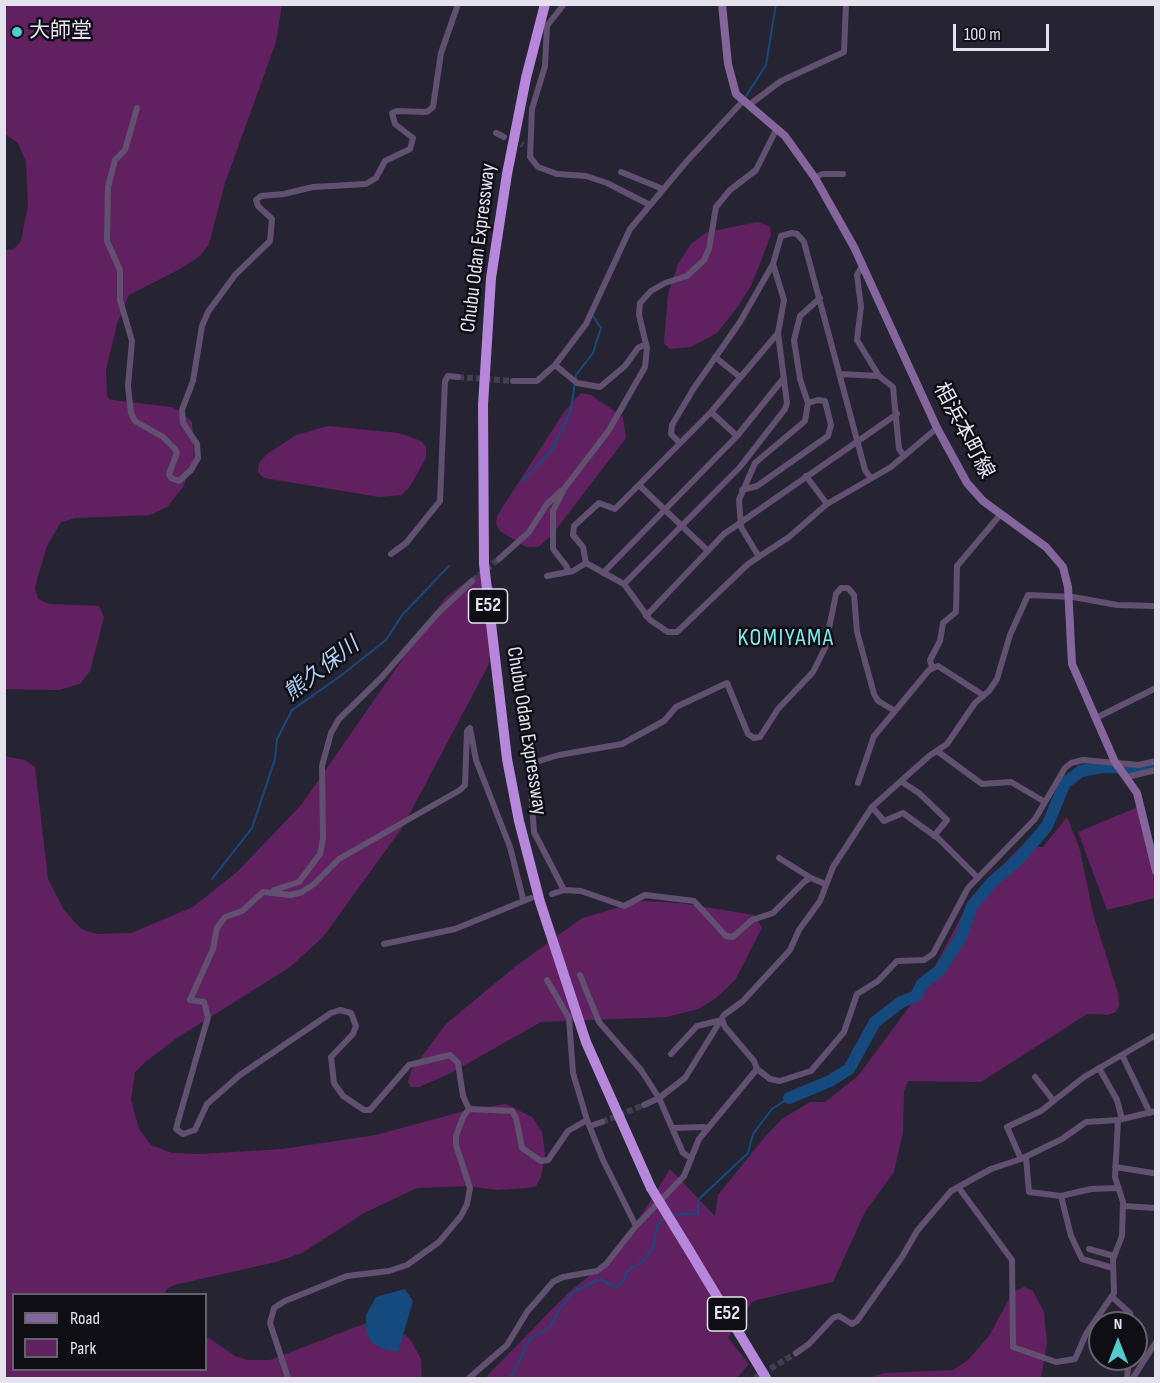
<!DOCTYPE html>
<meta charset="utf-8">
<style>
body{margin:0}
#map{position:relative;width:1160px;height:1383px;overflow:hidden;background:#262433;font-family:"Sofia Sans Condensed",sans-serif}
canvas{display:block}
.frame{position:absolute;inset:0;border:6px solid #e3e2ed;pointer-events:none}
.legend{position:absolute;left:12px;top:1293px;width:195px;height:78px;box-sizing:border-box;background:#0f0e15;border:2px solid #64636b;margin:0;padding:8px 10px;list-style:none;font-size:18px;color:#e3e2ed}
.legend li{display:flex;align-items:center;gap:12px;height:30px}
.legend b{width:30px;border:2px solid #64636b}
.north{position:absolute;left:1088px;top:1311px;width:60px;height:60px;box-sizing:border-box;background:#0f0e15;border:2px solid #64636b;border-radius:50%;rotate:0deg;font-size:16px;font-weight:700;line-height:24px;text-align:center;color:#e3e2ed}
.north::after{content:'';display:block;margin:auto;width:21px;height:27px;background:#52cdcc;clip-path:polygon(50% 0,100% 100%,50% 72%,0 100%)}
.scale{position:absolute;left:953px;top:24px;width:96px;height:27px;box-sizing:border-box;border:3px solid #e3e2ed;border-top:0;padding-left:8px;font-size:18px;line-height:21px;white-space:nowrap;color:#e3e2ed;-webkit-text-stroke:4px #0f0e15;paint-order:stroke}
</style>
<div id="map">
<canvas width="1160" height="1383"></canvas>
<div class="frame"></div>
<ul class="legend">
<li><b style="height:8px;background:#84669c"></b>Road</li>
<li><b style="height:16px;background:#612160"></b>Park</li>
</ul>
<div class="north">N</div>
<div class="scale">100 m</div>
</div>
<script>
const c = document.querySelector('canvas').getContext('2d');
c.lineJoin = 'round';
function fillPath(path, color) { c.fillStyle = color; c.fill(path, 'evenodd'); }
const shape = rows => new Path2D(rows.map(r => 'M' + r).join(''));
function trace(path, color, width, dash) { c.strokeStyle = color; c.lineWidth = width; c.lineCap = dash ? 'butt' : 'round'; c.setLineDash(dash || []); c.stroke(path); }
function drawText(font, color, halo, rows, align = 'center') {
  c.font = font + ' "Sofia Sans Condensed","Noto Sans JP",sans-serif'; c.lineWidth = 5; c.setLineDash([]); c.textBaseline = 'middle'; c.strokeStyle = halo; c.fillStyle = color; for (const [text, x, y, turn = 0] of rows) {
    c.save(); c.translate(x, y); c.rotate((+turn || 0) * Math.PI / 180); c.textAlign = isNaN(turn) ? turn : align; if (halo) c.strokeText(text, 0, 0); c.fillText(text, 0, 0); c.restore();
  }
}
const green = shape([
 [5,5,282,5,276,42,225,183,209,244,200,256,178,270,129,295,117,324,106,370,107,397,112,400,171,407,182,412,192,422,194,460,183,487,167,507,150,515,76,518,61,522,47,546,38,576,35,588,38,599,49,604,99,606,104,617,90,671,80,684,59,690,5,689,4,250,14,249,21,241,28,205,26,162,18,143,5,134],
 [758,222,770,227,771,235,751,286,736,309,717,333,691,347,670,349,664,343,668,294,678,264,691,244,707,232],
 [581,393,591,395,623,417,626,438,551,536,538,547,526,547,500,531,496,523,497,516,564,412],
 [328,426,399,433,421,441,426,447,426,458,409,488,401,495,379,497,264,478,258,472,259,463,266,455,296,435],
 [475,575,485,575,496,591,496,630,488,666,402,828,323,937,290,967,177,1038,144,1063,135,1072,131,1100,139,1129,151,1145,172,1153,201,1154,282,1149,376,1135,468,1110,506,1104,532,1117,542,1132,545,1154,541,1177,536,1186,527,1188,497,1190,467,1186,417,1188,364,1213,302,1253,276,1262,174,1285,167,1289,164,1294,14,1294,14,1370,206,1370,206,1336,235,1356,248,1360,270,1360,369,1322,399,1330,410,1339,421,1359,422,1378,5,1378,4,756,25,760,35,767,48,879,64,910,81,929,97,934,131,933,193,907,237,872,302,804,445,598],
 [1138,807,1155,881,1155,898,1107,910,1078,832],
 [1067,817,1080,850,1093,914,1118,993,1119,1006,1116,1012,1108,1015,1087,1014,981,1082,908,1081,904,1091,903,1132,894,1172,865,1212,833,1282,753,1301,728,1338,749,1364,737,1378,485,1378,568,1293,607,1262,646,1208,670,1169,715,1216,718,1195,764,1138,782,1119,810,1102,825,1102,858,1076,924,987,971,898,1020,847,1043,847],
 [641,901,680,903,754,915,762,928,735,980,715,999,698,1009,667,1017,541,1022,449,1074,419,1087,411,1087,408,1082,411,1071,446,1024,516,966,582,918],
 [1024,1287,1033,1291,1044,1312,1047,1343,1041,1378,867,1378,885,1373,953,1370,968,1360,989,1336,1013,1292]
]);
const water = shape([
 [405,1289,413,1301,398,1352,381,1348,371,1342,366,1330,366,1315,376,1297]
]);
const stream = shape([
 [746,96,766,65,776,4],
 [522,481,552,450,571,410,576,375,593,353,601,328,593,316],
 [212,879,252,828,275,759,277,739,292,710,339,677,386,640,403,614,449,566],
 [672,1215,698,1213,698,1200,748,1153,753,1134,772,1109,789,1098],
 [506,1378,513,1374,530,1339,550,1327,561,1307,573,1292,600,1279,616,1287,623,1281,627,1271,643,1261,652,1249,658,1224,664,1218]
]);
const river = shape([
 [789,1098,830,1081,849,1069,875,1022,901,1002,916,996,922,984,940,970,961,937,972,906,992,882,1018,860,1047,826,1065,783,1081,771,1102,767,1150,768,1156,766]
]);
const streetTunnel = shape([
 [513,140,523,145],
 [458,377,513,381],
 [472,581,499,559],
 [602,1122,644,1105],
 [755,1378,796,1353]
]);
const street = shape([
 [564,4,547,26,545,66,532,109,530,157,538,167,557,174,586,176,607,183,650,205],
 [749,105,781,81,844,52,846,4],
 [137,108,125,150,115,160,108,187,107,241,120,270,120,300,132,341,128,386,131,413,135,421,163,437,175,449,177,453,169,474,171,478,179,481,191,470,198,458,197,444,183,423,182,410,193,381,202,326,208,312,235,275,270,241,272,219,258,206,256,200,261,196,284,194,313,187,366,184,376,178,385,161,410,149,413,138,395,124,392,113,397,111,427,112,433,107,441,53,458,4],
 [496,133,504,137],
 [621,172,663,189],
 [815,178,822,174,843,174],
 [862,266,857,275,861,307,857,340,879,376,893,387,899,449,904,456],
 [715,357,740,377],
 [555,365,577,383,600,387,625,366,638,348,646,344],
 [840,374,879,376],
 [513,381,537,381,555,365,586,324,630,229,687,161,743,101],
 [711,412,737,436],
 [680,443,671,434,672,425,694,388,740,322,773,264,781,236,792,233,797,234,804,242,865,470,870,477],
 [806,476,827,504],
 [639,485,707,550],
 [742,490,757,486,828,436,831,425,825,401,818,400,808,403],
 [391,554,406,543,440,501,445,381,448,376,458,377],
 [759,557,741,527,739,500,755,463,805,421,808,403,800,379,794,340,800,316,820,298],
 [499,559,529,532,547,504,561,491],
 [586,563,624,584,650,620,668,632,677,632,748,564,789,537,827,504,891,467,937,428],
 [586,563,583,547,573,535,574,526,599,503,615,509,711,412,778,333],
 [567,571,567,567,553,549,553,511,564,489,609,430,645,367,647,348,639,315,640,303,651,291,665,283,687,276,704,260,709,249,716,207,730,190,756,170,777,128],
 [603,573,737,436,783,379],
 [547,576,573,571,586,563],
 [624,584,740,467,785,409,787,403,778,333,784,300,773,264],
 [646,616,724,534,897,414],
 [932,667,930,660,940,641,943,623,956,612,957,566,1000,515],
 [1096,718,1156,688],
 [937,751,982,784,1011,782,1045,802],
 [1127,777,1156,770],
 [902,782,919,793,947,820,934,836],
 [858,783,874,736,895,711],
 [872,807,884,821,903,813,939,839,978,878],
 [779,858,811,878],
 [274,890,299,882,320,854,323,839,322,766,331,733,339,719,382,677,437,614,472,581],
 [564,890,534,832,529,764,559,755,622,744,664,721,676,707,727,683,748,734,754,738,760,737,778,709,813,672,825,648,836,594,841,588,848,588,854,595,857,632,874,694,878,701,895,711,929,670,938,666,983,695],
 [552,894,564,890,581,891,624,906,645,895,694,901,726,936,733,937,752,920,773,913,805,881,811,878,825,884],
 [384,944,455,929,531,898],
 [580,975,599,1022,641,1070,659,1098,685,1078,724,1015,743,1001,790,950,799,930,820,901,833,867,872,807,929,756,947,744,975,703,989,691,997,679,1010,635,1028,595,1073,597,1117,605,1156,606],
 [547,980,569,1018,573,1073,587,1120],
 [722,1020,725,1027,754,1061,757,1069,770,1079,780,1081,811,1071,844,1032,857,994,878,981,897,961,924,960,933,954,968,888,1035,819,1065,768,1071,763,1083,760,1139,765,1156,761],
 [671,1054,697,1026,722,1020],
 [1122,1055,1150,1113],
 [1099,1068,1117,1100,1122,1119],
 [1035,1077,1053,1100],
 [644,1105,659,1098,683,1153,691,1158],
 [469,1109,463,1096,458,1063,450,1055,409,1065,370,1110,364,1110,343,1096,334,1083,331,1057,353,1034,356,1026,351,1013,340,1010,331,1013,240,1075,207,1104,195,1130,183,1134,176,1129,177,1125,208,1017,204,1002,190,1000,213,949,217,928,225,917,242,911,263,892,291,895,302,892,314,884,339,859,460,790,465,785,467,731,470,728,476,760,510,847,523,899],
 [469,1109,512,1111,516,1118,522,1148,541,1161,548,1160,568,1131,587,1120,603,1160,636,1226],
 [590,1126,602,1122],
 [673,1128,704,1127,707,1129],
 [1026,1157,1029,1192,1061,1196,1071,1236,1082,1259,1113,1268],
 [1021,1159,1007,1127,1041,1111,1084,1077,1156,1035],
 [1115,1167,1153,1173],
 [959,1188,1012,1260,1013,1347,1056,1362,1075,1359,1086,1334,1114,1293,1113,1259,1122,1236,1123,1202,1115,1177,1118,1120],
 [1061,1196,1091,1189,1118,1188],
 [1123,1206,1156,1208],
 [1089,1249,1114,1256],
 [1112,1297,1130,1313,1133,1323],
 [796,1353,809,1344,833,1318,839,1316,852,1324,857,1321,902,1257,917,1231,951,1191,991,1169,1021,1159,1062,1139,1086,1122,1118,1120,1156,1111],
 [288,1378,270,1323,274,1308,285,1301,347,1276,389,1271,407,1265,439,1242,461,1216,467,1204,470,1188,456,1145,456,1136,463,1117,469,1109],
 [469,1378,507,1345,527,1312,553,1282,563,1277,597,1271,606,1264,636,1226,684,1176,699,1139,757,1069],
 [1127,1378,1129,1359],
 [1133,1378,1156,1342]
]);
const secondary = shape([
 [722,4,728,64,736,94,785,136,815,178,854,247,937,428,967,483,983,501,1046,547,1063,567,1068,587,1072,664,1115,762,1137,793,1156,871]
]);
const highway = shape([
 [545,4,526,78,507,174,491,278,483,405,484,564,507,759,519,821,540,902,586,1042,651,1188],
 [689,1250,766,1378]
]);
const highwayBridge = shape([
 [651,1188,689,1250]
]);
const markers = [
 [17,32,6,"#52cdcc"]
];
const shields = [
 [488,606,39],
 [727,1314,39]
];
const shieldNames = [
 ["E52",488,606],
 ["E52",727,1314]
];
const poiNames = [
 ["大師堂",29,32]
];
const streetNames = [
 ["Chubu Odan Expressway",479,248,-83],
 ["相浜本町線",963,431,62],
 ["Chubu Odan Expressway",526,731,81]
];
const waterNames = [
 ["熊久保川",322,670,-38]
];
const quarterNames = [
 ["KOMIYAMA",786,639]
];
fillPath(green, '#612160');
fillPath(water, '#154a7e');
trace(stream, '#154a7e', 2);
trace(river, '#154a7e', 12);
trace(streetTunnel, '#42404f', 6, [6, 3]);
trace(street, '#625071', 6);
trace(secondary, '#84669c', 8);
trace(highway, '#b687db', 10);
trace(highwayBridge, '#b687db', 10);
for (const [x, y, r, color] of markers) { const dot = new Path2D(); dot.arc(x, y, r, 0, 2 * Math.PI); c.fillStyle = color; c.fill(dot); trace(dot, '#0f0e15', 2); }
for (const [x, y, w] of shields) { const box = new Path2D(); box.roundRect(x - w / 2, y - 17, w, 34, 4.5); c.fillStyle = '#0f0e15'; c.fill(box); trace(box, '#e3e2ed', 1.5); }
drawText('bold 20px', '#e3e2ed', null, shieldNames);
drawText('21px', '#e3e2ed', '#0f0e15', poiNames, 'left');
drawText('21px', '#e3e2ed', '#0f0e15', streetNames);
drawText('italic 22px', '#aecff4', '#0f0e15', waterNames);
c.letterSpacing = '1.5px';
drawText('24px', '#80eceb', '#0f0e15', quarterNames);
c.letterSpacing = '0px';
</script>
